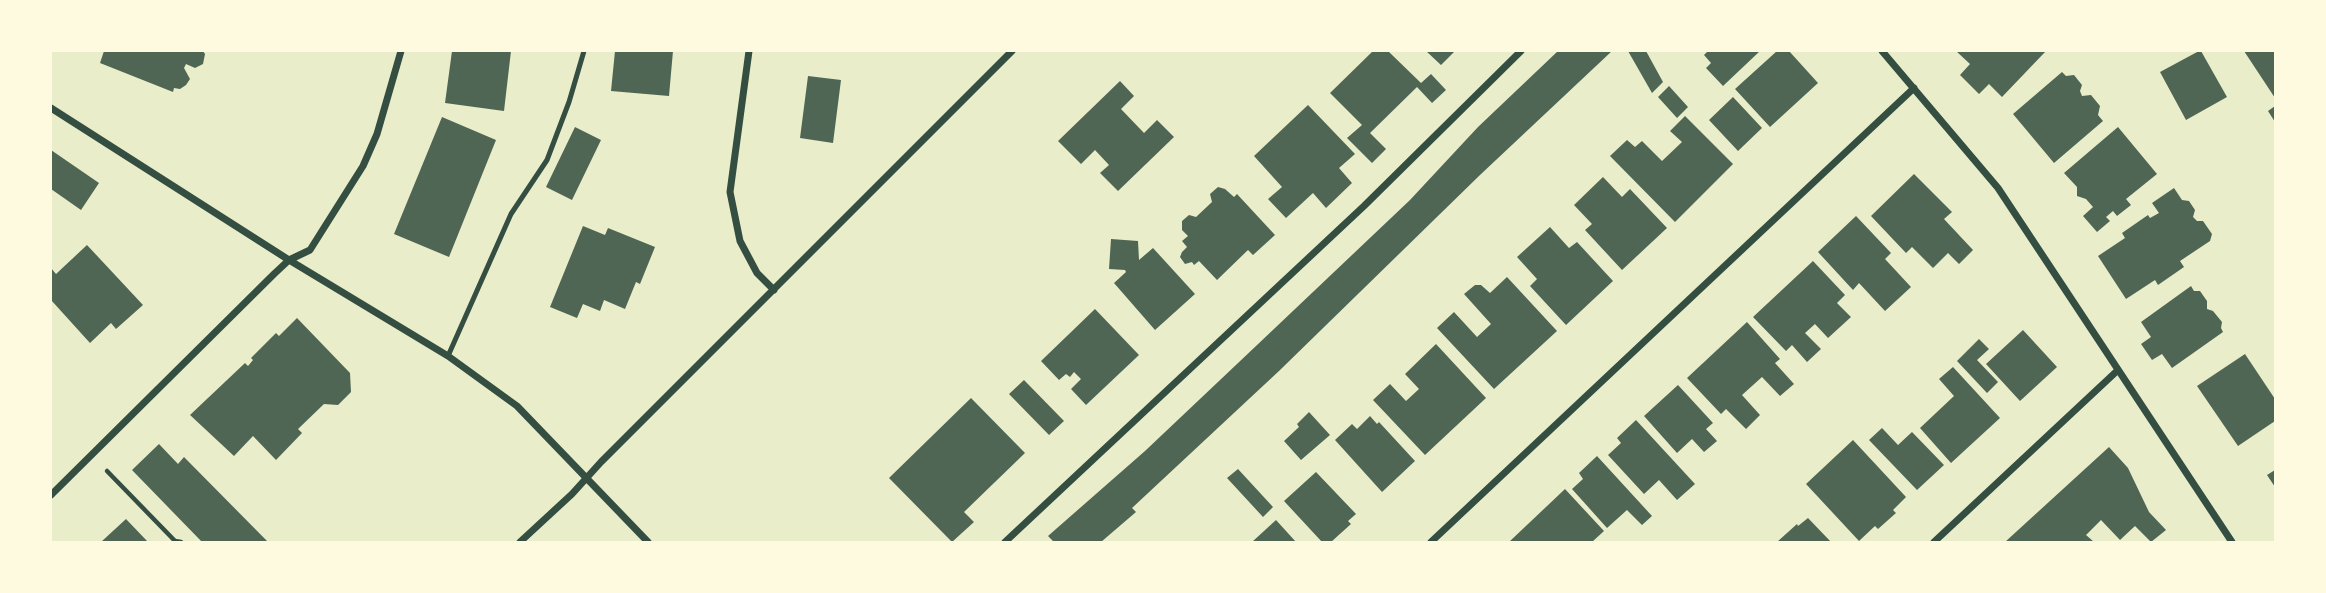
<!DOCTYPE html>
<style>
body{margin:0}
#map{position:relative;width:2326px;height:593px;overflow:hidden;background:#e9edc9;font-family:"DM Sans",sans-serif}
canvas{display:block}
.frame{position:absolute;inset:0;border:52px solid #fefae0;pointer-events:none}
</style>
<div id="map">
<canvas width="2326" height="593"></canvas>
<div class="frame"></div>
</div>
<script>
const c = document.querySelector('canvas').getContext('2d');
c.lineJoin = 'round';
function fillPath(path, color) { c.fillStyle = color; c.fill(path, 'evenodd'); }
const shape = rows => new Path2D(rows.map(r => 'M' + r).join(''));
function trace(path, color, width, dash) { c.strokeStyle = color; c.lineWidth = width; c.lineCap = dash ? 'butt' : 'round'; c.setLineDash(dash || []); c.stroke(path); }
const building = shape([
 [104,51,203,51,205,54,203,64,195,68,186,64,184,68,190,79,186,85,180,89,174,88,173,92,100,63],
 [452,51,511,51,504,111,445,103],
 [615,51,673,51,669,96,611,91],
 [1373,51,1388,51,1421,83,1431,74,1446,90,1432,103,1417,87,1370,133,1386,149,1372,163,1347,138,1362,125,1330,93],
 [1426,51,1455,51,1441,65],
 [1558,51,1612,51,1480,175,1279,371,1132,508,1136,512,1101,542,1054,542,1048,536,1145,451,1256,346,1410,200,1478,127],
 [1628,51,1646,51,1663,82,1652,93],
 [1708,51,1760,51,1723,86,1706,68,1711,63,1704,55],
 [1777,51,1789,51,1818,83,1770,127,1735,89],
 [1956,51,2046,51,2002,97,1989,84,1979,94,1960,75,1970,64],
 [2199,51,2201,51,2227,97,2186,120,2160,72],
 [2244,51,2275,51,2275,98],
 [2062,72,2066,76,2074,75,2082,85,2080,91,2082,96,2091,95,2100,106,2098,115,2103,121,2054,163,2013,114],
 [808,76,841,80,833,143,800,138],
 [1120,81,1134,96,1121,109,1144,133,1157,120,1174,137,1118,191,1100,173,1109,165,1095,150,1081,164,1058,141],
 [1669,86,1688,107,1677,118,1658,97],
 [1733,97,1762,128,1738,151,1709,120],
 [1308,105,1355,154,1339,168,1352,183,1326,208,1313,193,1286,218,1268,199,1282,187,1254,156],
 [2275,106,2275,122,2268,111],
 [1685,116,1733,164,1675,222,1610,156,1627,140,1635,147,1642,141,1662,161,1682,142,1670,131],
 [442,117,496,140,449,257,394,234],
 [575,127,601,140,572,200,546,187],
 [2118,127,2157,174,2126,199,2131,205,2117,216,2113,211,2106,217,2110,221,2097,232,2083,216,2093,207,2086,199,2077,196,2077,187,2064,173],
 [51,150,99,183,81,210,51,189],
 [1914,174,1952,212,1944,219,1973,250,1959,264,1948,253,1933,268,1912,247,1906,253,1871,216],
 [1603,177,1622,197,1630,189,1667,228,1622,270,1585,230,1592,224,1574,205],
 [1218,187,1225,189,1234,197,1237,194,1275,235,1253,255,1248,250,1217,280,1199,261,1194,265,1192,262,1185,264,1180,257,1182,252,1187,247,1182,241,1188,236,1182,230,1182,221,1189,215,1196,217,1212,202,1210,194],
 [2174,188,2182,200,2189,201,2195,210,2193,217,2197,221,2203,221,2212,234,2210,241,2180,261,2184,267,2158,285,2155,280,2126,299,2098,256,2125,238,2122,233,2148,215,2150,218,2159,213,2152,203],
 [1856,216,1891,253,1885,259,1911,287,1885,311,1859,283,1853,290,1818,252],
 [583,226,605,235,608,228,655,247,640,284,636,282,625,309,604,300,600,311,583,304,577,318,550,307],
 [1550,227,1569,248,1577,242,1613,281,1566,325,1530,286,1537,279,1517,257],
 [1111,239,1138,241,1139,260,1153,248,1195,294,1155,330,1114,283,1126,272,1125,270,1109,269],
 [87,245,143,305,116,329,111,323,90,343,51,300,51,268,56,274],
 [1813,261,1845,295,1837,303,1851,317,1828,338,1815,324,1805,333,1821,349,1807,362,1792,345,1786,351,1753,317],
 [1507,277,1557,331,1494,389,1437,328,1454,312,1477,337,1491,324,1464,294,1475,285,1481,285,1490,293],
 [2191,286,2194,291,2200,291,2207,301,2207,309,2213,311,2222,322,2221,328,2223,332,2172,368,2162,354,2152,360,2141,344,2151,337,2141,322],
 [1095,309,1139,355,1086,405,1071,389,1081,379,1074,372,1070,377,1066,374,1059,380,1041,361],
 [297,318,350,373,351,392,338,405,324,404,298,429,302,433,276,460,253,436,234,456,190,415,245,363,248,366,253,360,251,358,276,333,279,336],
 [1747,322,1780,359,1775,363,1794,384,1780,396,1762,377,1742,395,1760,415,1746,429,1726,409,1721,414,1687,378],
 [2023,330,2057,367,2020,401,1986,364],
 [1979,339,1989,349,1977,360,1998,382,1987,393,1957,361],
 [1436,344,1486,398,1425,455,1373,400,1390,384,1406,401,1419,389,1405,374],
 [2245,354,2275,399,2275,421,2238,446,2197,386],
 [1953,367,2000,418,1951,463,1920,428,1954,396,1939,379],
 [1024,380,1064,421,1049,435,1009,394],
 [1678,385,1713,423,1706,429,1717,441,1704,452,1692,439,1677,453,1644,416],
 [971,398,1025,453,964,512,974,522,952,542,889,478],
 [1309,412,1330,435,1301,460,1284,441,1299,427,1297,424],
 [1370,416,1377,424,1379,422,1415,461,1382,492,1335,440,1352,424,1357,429],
 [1636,420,1695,484,1677,500,1659,480,1644,494,1608,455,1621,443,1617,438],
 [1882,428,1898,445,1912,432,1944,465,1917,490,1869,440],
 [1853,440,1906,497,1893,510,1896,513,1878,529,1875,526,1859,541,1806,484],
 [159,444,178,464,184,457,268,542,202,542,132,470],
 [2109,447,2128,468,2149,512,2166,530,2151,542,2135,526,2120,540,2101,520,2086,535,2094,542,2005,542],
 [1597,456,1652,516,1642,525,1627,510,1607,528,1572,489,1583,479,1579,473],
 [1238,469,1273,507,1263,517,1227,478],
 [2275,470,2275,487,2267,475],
 [1316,472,1356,514,1348,521,1351,524,1331,542,1322,542,1284,501],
 [1565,489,1604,531,1592,542,1509,542],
 [1808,518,1831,542,1777,542,1797,524,1798,526],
 [126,519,148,542,101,542],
 [1276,520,1296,542,1252,542]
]);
const path = shape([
 [107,471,175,541,181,542]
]);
const service = shape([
 [448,356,511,214,547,160,569,102,584,51]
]);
const minor = shape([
 [749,51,730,192,740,241,757,273,774,290],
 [1882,51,1998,188,2232,542],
 [51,108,289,260,448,356,517,406,648,542],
 [51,495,274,274,289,260,310,250,363,166,377,134,401,51],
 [520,542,572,494,601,462,1012,51],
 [1005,542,1364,206,1521,51],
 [1431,542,1914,88],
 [1934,542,2118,370]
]);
fillPath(building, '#4f6655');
trace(path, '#344e41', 4.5);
trace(service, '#344e41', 5);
trace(minor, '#344e41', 7);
</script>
